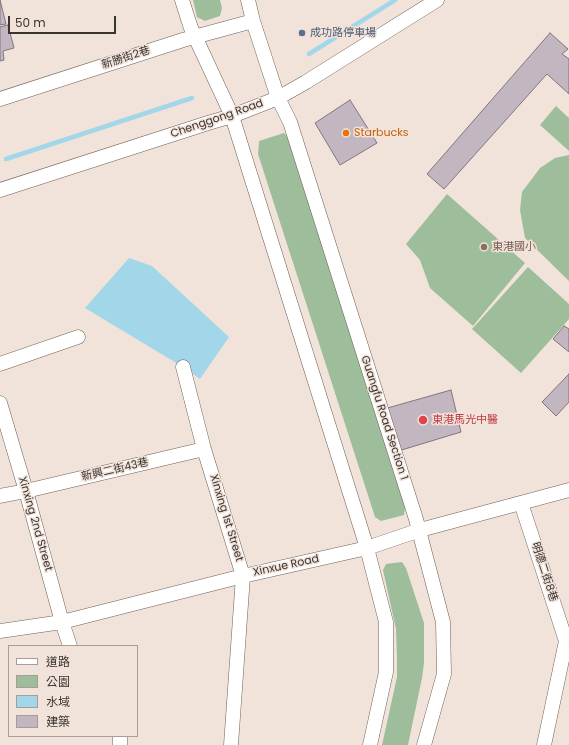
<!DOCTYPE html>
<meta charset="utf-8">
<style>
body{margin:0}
#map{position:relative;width:569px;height:745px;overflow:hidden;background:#f1e3da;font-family:Poppins,"Noto Sans TC",sans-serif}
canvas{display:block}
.legend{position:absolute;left:8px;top:645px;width:130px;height:92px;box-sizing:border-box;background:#f1e3da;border:1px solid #a89d96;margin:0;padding:5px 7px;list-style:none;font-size:12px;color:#3a3431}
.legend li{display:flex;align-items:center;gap:8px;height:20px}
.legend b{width:20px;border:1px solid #a89d96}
.scale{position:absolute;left:8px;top:16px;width:108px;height:18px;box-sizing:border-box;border:2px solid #3a3431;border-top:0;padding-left:5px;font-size:12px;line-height:14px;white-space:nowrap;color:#3a3431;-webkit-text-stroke:3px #f1e3da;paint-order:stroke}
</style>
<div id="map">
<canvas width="569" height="745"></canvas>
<ul class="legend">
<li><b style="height:5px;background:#fff"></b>道路</li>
<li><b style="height:11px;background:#9ebd9a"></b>公園</li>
<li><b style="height:11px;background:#a1d7e9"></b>水域</li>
<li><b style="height:11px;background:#c2b6c1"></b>建築</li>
</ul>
<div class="scale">50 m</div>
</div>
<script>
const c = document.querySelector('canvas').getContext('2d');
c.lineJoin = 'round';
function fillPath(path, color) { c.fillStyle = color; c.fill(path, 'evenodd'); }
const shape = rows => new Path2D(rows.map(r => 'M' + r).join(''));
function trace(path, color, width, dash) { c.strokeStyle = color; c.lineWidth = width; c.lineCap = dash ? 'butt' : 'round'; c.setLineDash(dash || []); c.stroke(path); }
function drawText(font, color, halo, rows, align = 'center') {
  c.font = font + ' Poppins,"Noto Sans TC",sans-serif'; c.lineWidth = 3; c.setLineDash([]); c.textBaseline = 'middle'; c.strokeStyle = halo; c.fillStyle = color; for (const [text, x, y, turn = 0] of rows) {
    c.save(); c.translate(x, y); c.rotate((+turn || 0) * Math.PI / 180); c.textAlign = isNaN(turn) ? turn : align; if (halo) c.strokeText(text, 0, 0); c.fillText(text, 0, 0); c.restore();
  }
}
const green = shape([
 [193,0,220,0,222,8,220,16,205,21,197,17],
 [556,106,569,118,569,151,540,125],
 [284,133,291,141,404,497,405,508,404,515,381,521,375,517,258,154,259,141],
 [569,155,569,281,525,238,520,210,522,192,540,168,555,158],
 [447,194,525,263,473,326,430,288,420,260,406,244],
 [528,267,569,304,569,319,521,373,472,329],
 [402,562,406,568,424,623,424,663,422,678,408,745,382,745,397,677,397,658,396,629,383,570,386,564]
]);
const water = shape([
 [129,258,152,266,229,337,200,379,183,367,85,308]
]);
const stream = shape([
 [309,54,395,0],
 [6,159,192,98]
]);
const building = shape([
 [0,0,6,24,0,25,0,0],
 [8,25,14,48,3,51,4,60,0,61,0,27,8,25],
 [550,33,568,49,562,54,569,59,569,94,547,74,444,189,427,174,550,33],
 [350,100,377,143,340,165,315,123,350,100],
 [564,326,569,329,569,352,553,339,564,326],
 [569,374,569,402,556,416,542,402,569,374],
 [451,390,461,432,395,452,384,409,451,390]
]);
const street = shape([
 [182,0,188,19,191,28,232,116,367,548,386,622,386,672,370,745],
 [248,0,253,21,278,98,290,122,416,519,443,622,444,674,424,745],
 [0,99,183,40,253,21],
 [0,190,208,123,232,116,278,98,306,82,437,0],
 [0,364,78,337],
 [183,367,204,449,243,576,231,745],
 [0,403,26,491,62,622,70,646],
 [0,496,26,491,204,449],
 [521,503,566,641],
 [0,631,62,622,243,576,367,548,420,530,569,490],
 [120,745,120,736],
 [544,745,566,641,569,640]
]);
const markers = [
 [302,33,4,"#5c6f8a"],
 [346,133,4,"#e8710a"],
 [484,247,4,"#8d6e63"],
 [423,420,5,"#e0444e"]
];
const serviceNames = [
 ["成功路停車場",310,33]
];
const streetNames = [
 ["新勝街2巷",126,58,-18],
 ["Chenggong Road",217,119,-19],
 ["Guangfu Road Section 1",384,418,72],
 ["新興二街43巷",115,470,-13],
 ["Xinxing 1st Street",226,518,73],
 ["Xinxing 2nd Street",35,524,74],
 ["Xinxue Road",286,566,-12],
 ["明德二街8巷",544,572,72]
];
const foodNames = [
 ["Starbucks",354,133]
];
const educationNames = [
 ["東港國小",492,247]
];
const healthNames = [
 ["東港馬光中醫",432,420]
];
fillPath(green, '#9ebd9a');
fillPath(water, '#a1d7e9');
trace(stream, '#a1d7e9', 4.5);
fillPath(building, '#c2b6c1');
trace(building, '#80757f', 1);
trace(street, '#6d6159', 15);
trace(street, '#fff', 14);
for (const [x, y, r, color] of markers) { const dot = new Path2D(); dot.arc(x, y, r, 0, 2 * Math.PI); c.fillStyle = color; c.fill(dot); trace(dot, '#f1e3da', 1.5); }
drawText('11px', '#4e5e75', '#f1e3da', serviceNames, 'left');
drawText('11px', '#3a3431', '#f1e3da', streetNames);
drawText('11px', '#c56008', '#f1e3da', foodNames, 'left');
drawText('11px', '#785e54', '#f1e3da', educationNames, 'left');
drawText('11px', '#be3a42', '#f1e3da', healthNames, 'left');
</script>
